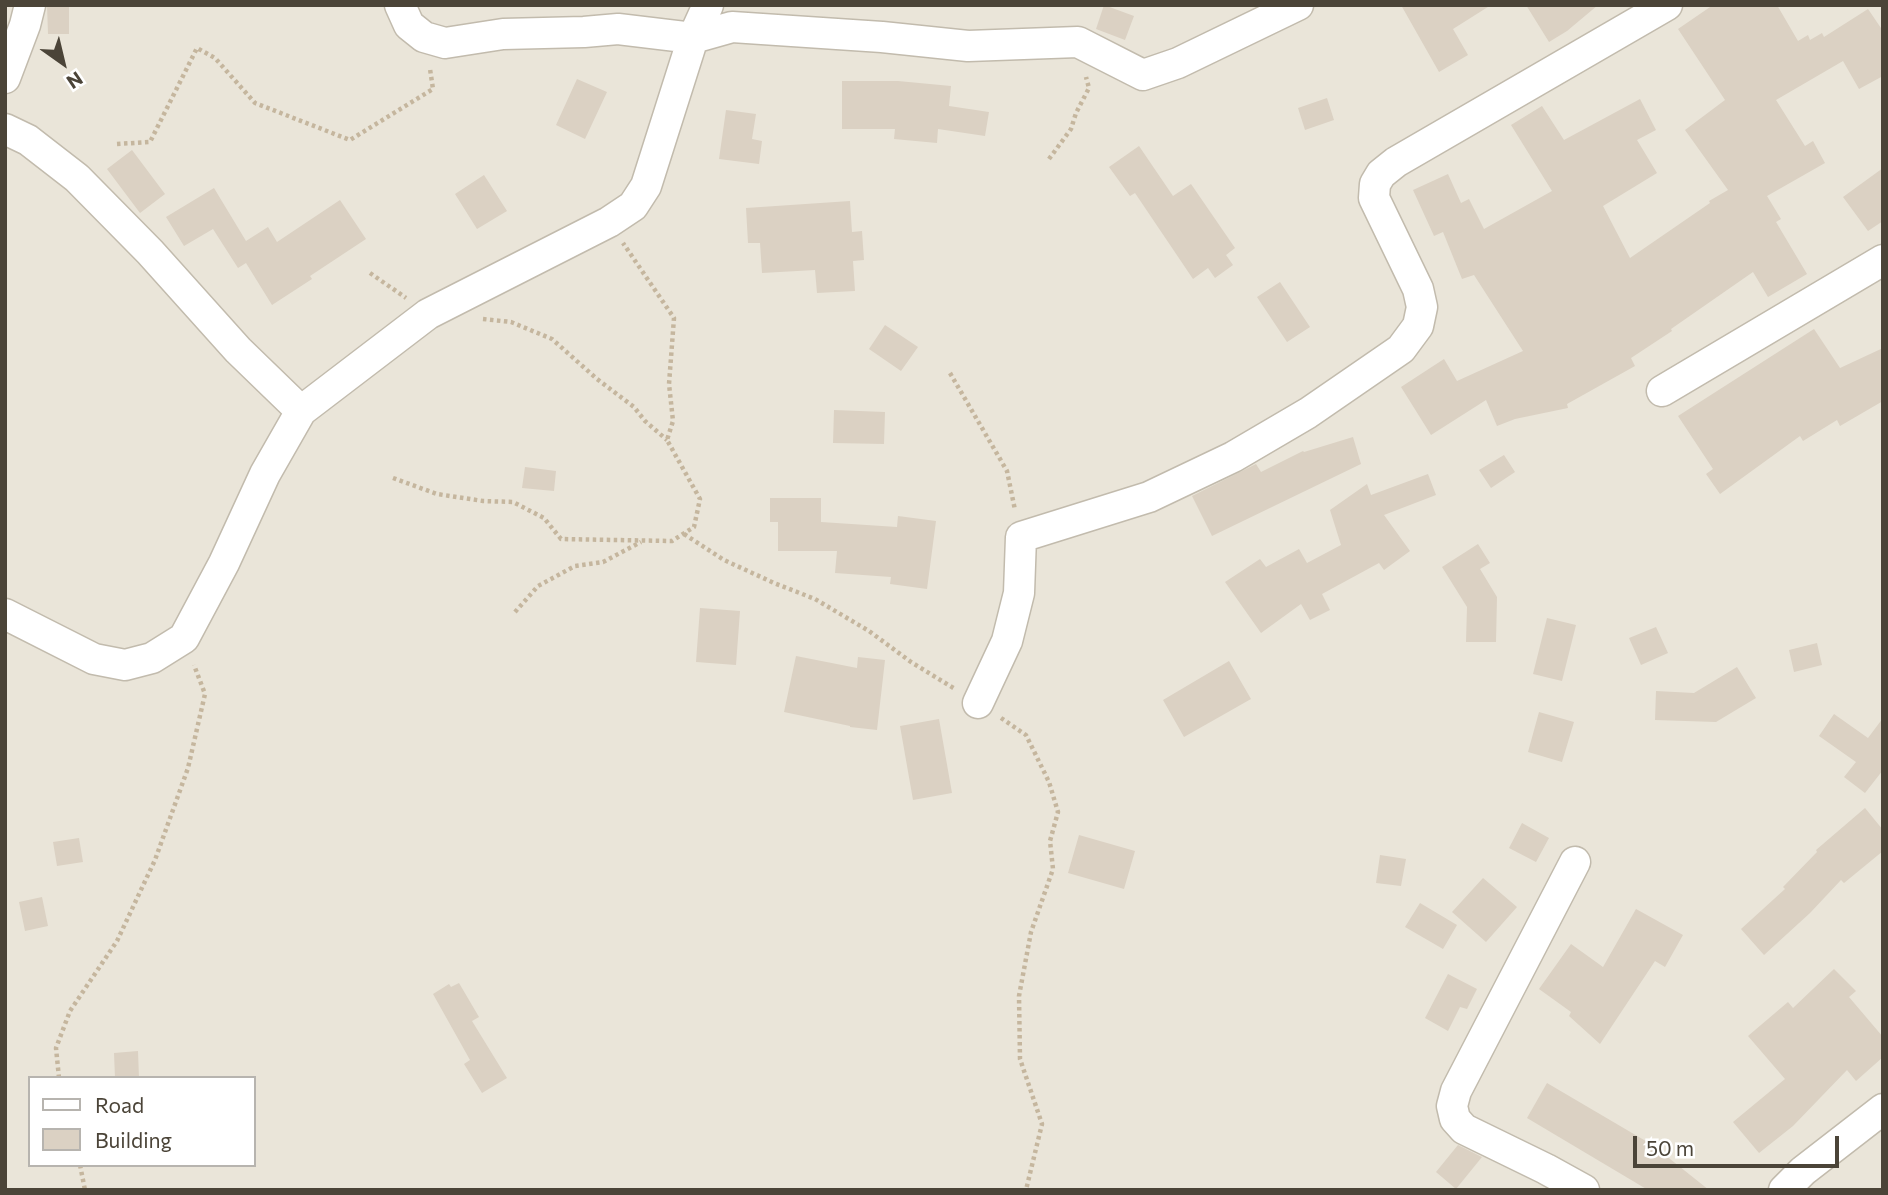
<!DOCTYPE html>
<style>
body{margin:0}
#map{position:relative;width:1888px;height:1195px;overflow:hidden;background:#f6f3ec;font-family:Commissioner,sans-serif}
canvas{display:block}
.frame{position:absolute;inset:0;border:7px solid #4b4438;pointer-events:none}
.legend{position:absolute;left:28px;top:1076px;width:228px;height:91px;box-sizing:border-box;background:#fff;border:2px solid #b7b4af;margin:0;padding:9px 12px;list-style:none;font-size:21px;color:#4b4438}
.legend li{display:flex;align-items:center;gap:14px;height:35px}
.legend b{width:35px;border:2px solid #b7b4af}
.north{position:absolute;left:28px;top:28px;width:70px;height:70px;-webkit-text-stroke:5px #fff;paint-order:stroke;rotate:146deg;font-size:19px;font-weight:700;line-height:28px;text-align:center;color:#4b4438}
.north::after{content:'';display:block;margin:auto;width:24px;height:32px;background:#4b4438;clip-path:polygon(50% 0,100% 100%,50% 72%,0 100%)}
.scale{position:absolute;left:1633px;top:1136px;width:206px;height:32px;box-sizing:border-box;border:4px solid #4b4438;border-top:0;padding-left:9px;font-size:21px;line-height:24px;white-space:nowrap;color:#4b4438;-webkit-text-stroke:5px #fff;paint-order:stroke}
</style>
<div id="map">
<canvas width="1888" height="1195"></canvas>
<div class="frame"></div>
<ul class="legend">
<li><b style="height:9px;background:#fff"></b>Road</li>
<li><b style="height:19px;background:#dbd1c3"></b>Building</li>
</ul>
<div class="north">N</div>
<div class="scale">50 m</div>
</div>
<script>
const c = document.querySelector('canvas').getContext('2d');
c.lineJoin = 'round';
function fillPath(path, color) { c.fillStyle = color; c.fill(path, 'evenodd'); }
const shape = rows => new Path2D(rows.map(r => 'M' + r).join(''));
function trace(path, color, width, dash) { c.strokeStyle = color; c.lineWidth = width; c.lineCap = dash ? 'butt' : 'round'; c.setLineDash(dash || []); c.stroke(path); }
const residential = shape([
 [5,5,1883,5,1883,1190,5,1190],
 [30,1078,254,1078,254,1165,30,1165]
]);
const building = shape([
 [47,5,69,5,69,34,48,34],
 [1104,5,1134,16,1125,40,1096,29],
 [1401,5,1491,5,1453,29,1468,55,1439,72],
 [1526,5,1598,5,1567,31,1549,42],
 [1713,5,1777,5,1798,41,1808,35,1810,40,1822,33,1824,37,1868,9,1883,31,1883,76,1859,89,1843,61,1776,100,1805,146,1813,141,1825,163,1767,196,1781,219,1776,222,1807,274,1768,297,1753,272,1671,329,1672,331,1631,358,1635,366,1567,404,1568,408,1515,419,1497,426,1486,400,1431,435,1401,387,1444,359,1457,381,1523,351,1474,275,1462,279,1443,232,1434,236,1413,190,1448,174,1461,203,1469,199,1484,229,1552,191,1511,125,1542,106,1564,140,1640,99,1656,130,1637,140,1657,173,1603,206,1630,258,1710,203,1709,201,1728,190,1685,130,1725,100,1678,29],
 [577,79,607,92,585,139,556,125],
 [842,81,898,81,951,86,949,106,989,112,985,136,938,129,937,143,894,139,895,129,842,129],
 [1327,98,1334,120,1305,130,1298,108],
 [726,110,756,114,752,139,762,141,759,164,719,159],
 [1139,146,1173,196,1191,184,1235,248,1226,255,1233,265,1215,278,1208,268,1193,279,1135,193,1130,196,1109,167],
 [132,150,165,194,140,213,107,169],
 [1883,168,1883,221,1868,231,1843,197],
 [484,175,507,211,477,229,455,194],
 [214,188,246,241,268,227,277,242,340,200,366,239,310,276,312,279,272,305,246,263,238,268,213,229,184,246,166,217],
 [850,201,852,232,862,231,864,260,853,261,855,291,817,293,815,270,762,273,760,243,748,243,746,208],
 [1280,282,1310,327,1287,342,1257,297],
 [885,325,918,347,901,371,869,349],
 [1814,329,1840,368,1883,348,1883,401,1840,426,1837,420,1803,441,1800,436,1720,494,1706,474,1713,469,1678,416],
 [834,410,885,412,884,444,833,443],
 [1353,437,1361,464,1212,536,1192,496,1256,464,1261,472,1303,451,1304,452],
 [1504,455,1515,472,1491,488,1479,470],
 [525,467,556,471,554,491,522,488],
 [1428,474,1436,495,1384,515,1410,551,1384,570,1379,563,1322,594,1330,610,1310,620,1301,604,1261,633,1225,582,1260,559,1266,567,1299,549,1307,563,1341,545,1330,510,1367,484,1371,495],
 [770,498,821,498,821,522,897,527,898,516,936,521,927,589,890,584,891,577,835,573,837,551,778,551,778,522,770,522],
 [1478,544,1490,563,1480,569,1497,597,1496,642,1466,642,1467,607,1442,567],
 [700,608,740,611,736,665,696,662],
 [1547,618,1576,625,1562,681,1533,674],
 [1656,627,1668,653,1641,665,1629,638],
 [1817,643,1822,665,1794,672,1789,650],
 [796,656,857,668,858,657,885,660,877,730,850,727,850,726,784,712],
 [1229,661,1251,699,1184,737,1163,700],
 [1737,667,1756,698,1716,722,1655,720,1656,691,1694,693],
 [1539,712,1574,722,1562,762,1528,752],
 [1834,714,1868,738,1883,718,1883,770,1865,793,1844,777,1856,762,1819,736],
 [939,719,952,793,913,800,900,726],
 [1865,808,1883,830,1883,851,1844,883,1841,880,1810,913,1764,955,1741,929,1785,889,1783,887,1817,852,1816,850],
 [1522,823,1549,838,1536,862,1509,848],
 [1079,835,1135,851,1124,889,1068,873],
 [79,838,83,862,57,866,53,842],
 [1380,855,1406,859,1401,886,1376,883],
 [1483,878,1517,907,1486,942,1452,912],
 [42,897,48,926,25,931,19,902],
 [1420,903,1457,925,1443,949,1405,927],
 [1636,909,1683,935,1665,967,1655,961,1600,1044,1569,1016,1571,1012,1539,989,1571,944,1603,967],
 [1834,969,1856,991,1849,997,1883,1037,1883,1057,1856,1081,1847,1070,1793,1126,1759,1153,1733,1122,1785,1079,1748,1036,1788,1002,1793,1008],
 [1448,974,1477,989,1467,1009,1460,1007,1448,1031,1425,1018],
 [459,983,479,1017,472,1021,507,1078,482,1093,464,1064,470,1060,433,994,449,984,451,987],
 [138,1051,139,1078,115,1078,114,1053],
 [1547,1083,1661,1150,1660,1151,1709,1190,1648,1190,1527,1118],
 [1458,1145,1482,1157,1456,1189,1436,1172]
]);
const path = shape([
 [117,144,150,142,197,48,215,58,255,103,350,140,433,89,430,69],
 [1049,159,1071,129,1076,113,1089,88,1086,77],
 [370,273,406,298],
 [483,319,511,322,552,339,597,379,634,407,645,421,667,440],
 [950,373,1007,471,1015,510],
 [393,478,437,494,483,501,513,502,544,518,561,539,672,541,694,527,700,499,667,440,673,421,669,384,674,318,623,243],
 [684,534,724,560,774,583,815,599,869,631,911,662,955,689],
 [515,612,538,586,575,566,603,562,641,542],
 [1001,718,1026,735,1049,782,1058,812,1050,841,1053,869,1031,932,1019,996,1020,1059,1042,1124,1026,1190],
 [59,1078,56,1048,70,1011,117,941,155,860,188,768,205,694,194,665],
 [80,1165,85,1190]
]);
const minor = shape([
 [400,5,409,25,424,37,445,43,503,34,584,32,618,29,693,38,732,27,882,37,968,46,1078,42,1143,75,1178,63,1298,5],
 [5,78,25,25,30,5],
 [5,129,28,140,77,178,150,252,238,350,301,411],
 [1662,391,1883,260],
 [5,614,94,659,125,665,152,658,184,638,224,563,265,474,301,411,428,314,609,222,633,206,646,186,693,38,708,5],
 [978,703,1007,641,1019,593,1021,537,1149,497,1233,457,1308,413,1401,349,1418,326,1422,307,1418,289,1374,198,1375,184,1381,174,1396,162,1667,5],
 [1575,862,1456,1091,1452,1106,1455,1119,1464,1129,1546,1169,1584,1190],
 [1784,1190,1803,1171,1883,1109]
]);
fillPath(residential, '#eae5d9');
fillPath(building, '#dbd1c3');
trace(minor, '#c2bbad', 33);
trace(path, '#c5b69e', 4.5, [3.5, 3.5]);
trace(minor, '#fff', 30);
</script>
